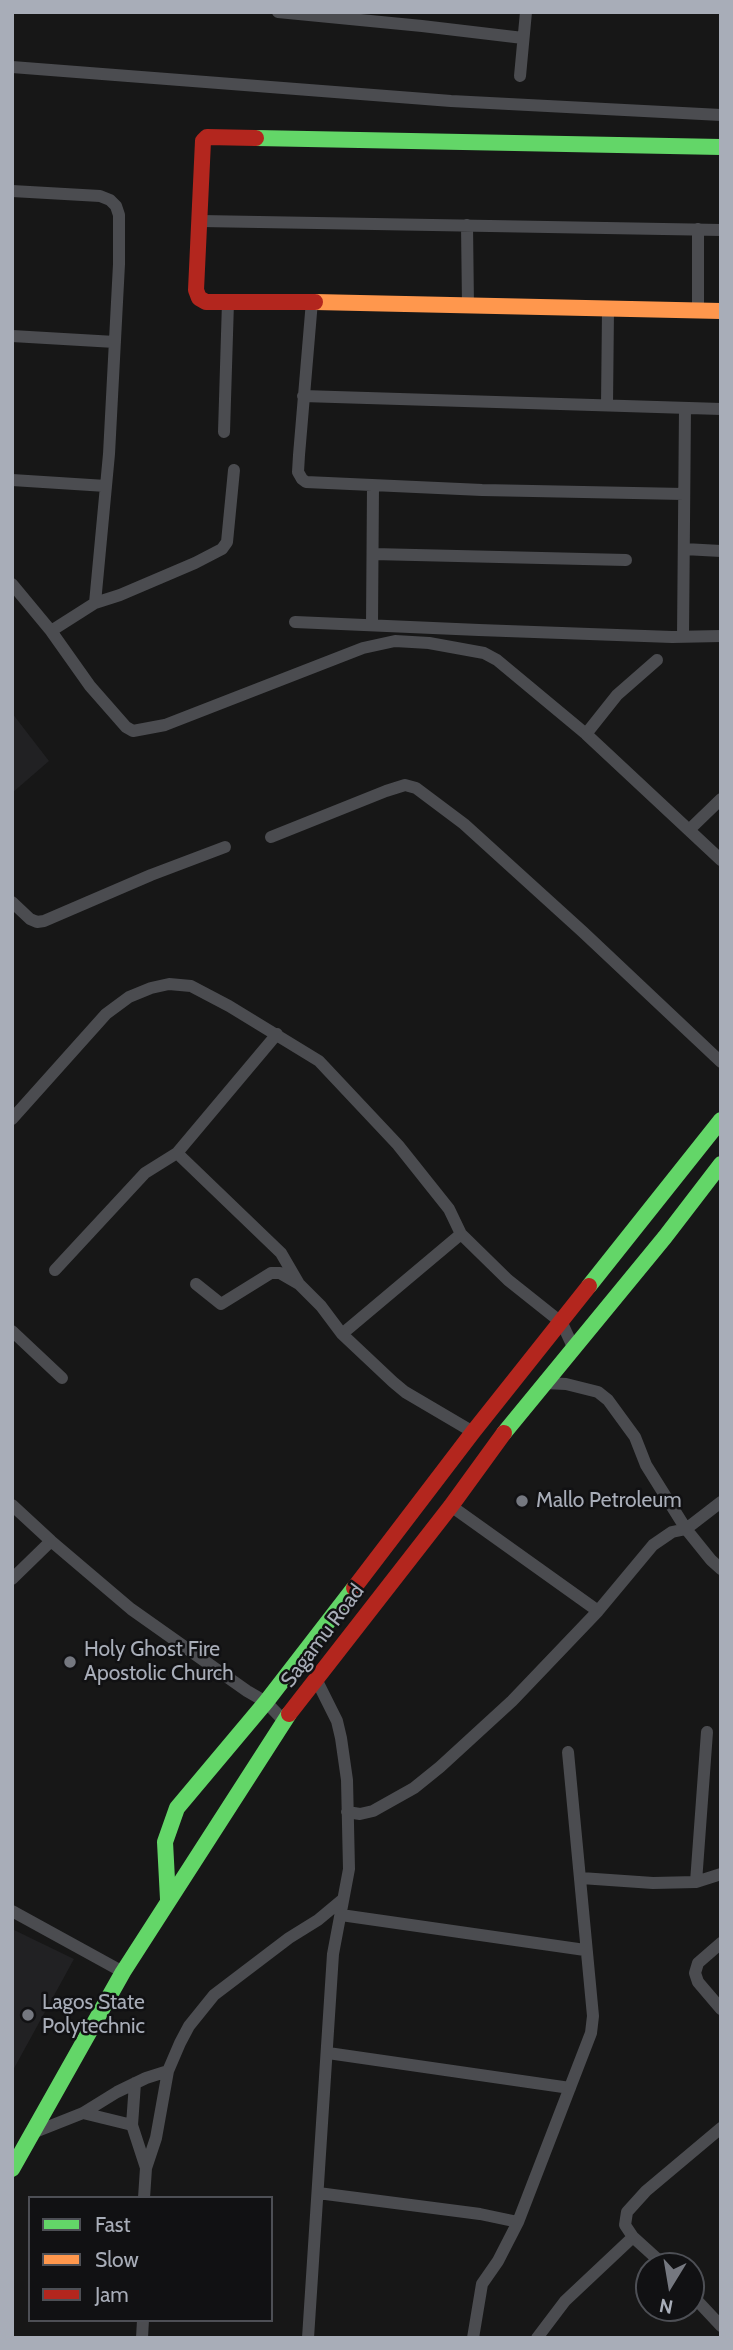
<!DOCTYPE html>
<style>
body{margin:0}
#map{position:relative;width:733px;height:2350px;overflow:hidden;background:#171717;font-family:Cabin,sans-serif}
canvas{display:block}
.frame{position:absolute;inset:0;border:14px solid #a8adb8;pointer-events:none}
.legend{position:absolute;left:28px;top:2196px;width:245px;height:126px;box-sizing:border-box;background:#111113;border:2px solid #4d4f55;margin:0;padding:9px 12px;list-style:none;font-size:21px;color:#a8adb8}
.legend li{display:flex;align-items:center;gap:14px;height:35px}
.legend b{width:35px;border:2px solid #4d4f55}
.north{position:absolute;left:635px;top:2252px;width:70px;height:70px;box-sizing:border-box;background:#111113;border:2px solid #4d4f55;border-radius:50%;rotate:191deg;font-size:19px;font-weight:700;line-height:28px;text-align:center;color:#a8adb8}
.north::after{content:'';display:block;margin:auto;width:24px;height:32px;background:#757880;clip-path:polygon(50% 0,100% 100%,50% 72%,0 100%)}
</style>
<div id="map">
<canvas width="733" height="2350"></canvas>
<div class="frame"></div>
<ul class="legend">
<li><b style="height:9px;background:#63d668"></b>Fast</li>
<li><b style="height:9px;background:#ff974d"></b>Slow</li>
<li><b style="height:9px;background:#b3261e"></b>Jam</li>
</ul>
<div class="north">N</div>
</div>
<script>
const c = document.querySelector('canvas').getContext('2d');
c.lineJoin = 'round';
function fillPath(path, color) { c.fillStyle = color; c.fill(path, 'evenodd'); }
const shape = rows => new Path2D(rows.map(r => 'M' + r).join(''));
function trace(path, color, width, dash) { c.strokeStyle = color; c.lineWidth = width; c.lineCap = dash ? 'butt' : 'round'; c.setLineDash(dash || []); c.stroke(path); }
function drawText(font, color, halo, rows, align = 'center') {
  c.font = font + ' Cabin,sans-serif'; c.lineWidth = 5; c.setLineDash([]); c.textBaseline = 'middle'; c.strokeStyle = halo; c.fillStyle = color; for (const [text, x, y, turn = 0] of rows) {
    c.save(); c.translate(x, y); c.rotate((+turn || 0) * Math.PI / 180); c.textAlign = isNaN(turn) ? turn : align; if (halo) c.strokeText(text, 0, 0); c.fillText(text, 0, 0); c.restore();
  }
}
const built = shape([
 [12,713,49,761,12,793],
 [12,1929,74,1959,12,2072]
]);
const street = shape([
 [278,12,422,26,523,38],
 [12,67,451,101,721,115],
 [520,76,526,12],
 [12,191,100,196,110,200,116,206,119,215,119,264,109,454,95,603],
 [201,221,721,230],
 [467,225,468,306],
 [312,301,299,455,298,472,302,479,306,482,482,490,684,494],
 [698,310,698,229],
 [12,336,115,342],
 [303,396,721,409],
 [607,405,608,310],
 [224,432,228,302],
 [12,480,106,486],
 [684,549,721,551],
 [373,554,626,560],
 [12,584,51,631,90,686,126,727,133,731,165,725,363,648,395,641,429,643,484,653,497,660,586,734,721,860],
 [295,622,479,630,672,637,721,636],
 [372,625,373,486],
 [51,631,95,603,120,595,195,563,222,549,227,542,234,470],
 [683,636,685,408],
 [586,734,617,695,657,660],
 [690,829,721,799],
 [271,837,386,791,405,785,416,788,464,824,583,932,721,1062],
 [12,902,30,919,37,922,44,921,151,875,225,847],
 [12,1119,106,1014,129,997,151,988,169,984,191,986,229,1006,319,1061,398,1145,449,1209,461,1234,508,1280,562,1323,573,1347],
 [177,1153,281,1253,299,1284,321,1306,342,1334,393,1382,405,1392,473,1432],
 [55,1270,145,1173,177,1153,277,1034],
 [196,1284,221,1304,271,1273,280,1273,299,1284],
 [12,1331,62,1378],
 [342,1334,461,1234],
 [545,1383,566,1384,598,1392,608,1400,635,1437,646,1465,686,1529,721,1502],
 [12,1505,51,1541,131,1609,247,1691,266,1702,284,1721],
 [451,1506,598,1611],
 [12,1579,51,1541],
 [347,1812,360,1814,373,1811,414,1788,440,1767,512,1701,598,1611,653,1545,672,1532,686,1529,711,1560,721,1569],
 [581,1878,653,1883,696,1882,707,1732],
 [696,1882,721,1874],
 [12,1911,123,1972],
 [341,1915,585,1950],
 [721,1943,698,1963,695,1973,698,1982,721,2009],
 [328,2053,570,2088],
 [135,2083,132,2125,146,2168],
 [83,2113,132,2125],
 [35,2132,83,2113,117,2092,146,2078,168,2071],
 [318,2193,480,2214,518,2222],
 [144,2198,146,2168,156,2138,168,2071,180,2043,189,2026,214,1995,289,1938,318,1920,342,1900],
 [665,2266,633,2237,625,2225,627,2212,646,2191,721,2128],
 [691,2294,721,2326],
 [142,2338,143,2320],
 [308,2338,333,1954,349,1869,347,1780,341,1738,337,1721,317,1681],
 [473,2338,482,2284,498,2261,518,2222,591,2033,593,2016,568,1752],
 [537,2338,565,2301,633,2237]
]);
const fast = shape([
 [256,138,721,147],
 [589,1286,721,1120],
 [504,1433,665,1237,721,1164],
 [168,1899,165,1842,177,1808,266,1702,354,1588],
 [12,2169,123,1972,289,1714]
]);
const slow = shape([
 [315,302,721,311]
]);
const jam = shape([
 [256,138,207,137,203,141,196,290,199,298,206,302,315,302],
 [354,1588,473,1432,589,1286],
 [289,1714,451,1506,504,1433]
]);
const markers = [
 [522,1501,7,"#757880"],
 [70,1662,7,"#757880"],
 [28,2015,7,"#757880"]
];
const poiNames = [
 ["Mallo Petroleum",536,1501],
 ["Holy Ghost Fire",84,1650],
 ["Apostolic Church",84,1674],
 ["Lagos State",42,2003],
 ["Polytechnic",42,2027]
];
const streetNames = [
 ["Sagamu Road",323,1636,-53]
];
fillPath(built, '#212123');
trace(street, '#4b4c50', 12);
trace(fast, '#63d668', 16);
trace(slow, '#ff974d', 16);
trace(jam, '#b3261e', 16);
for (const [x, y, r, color] of markers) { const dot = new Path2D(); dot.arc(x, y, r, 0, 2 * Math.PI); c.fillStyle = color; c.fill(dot); trace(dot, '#111113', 2.5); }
drawText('21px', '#a8adb8', '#111113', poiNames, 'left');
drawText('21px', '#a8adb8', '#111113', streetNames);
</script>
